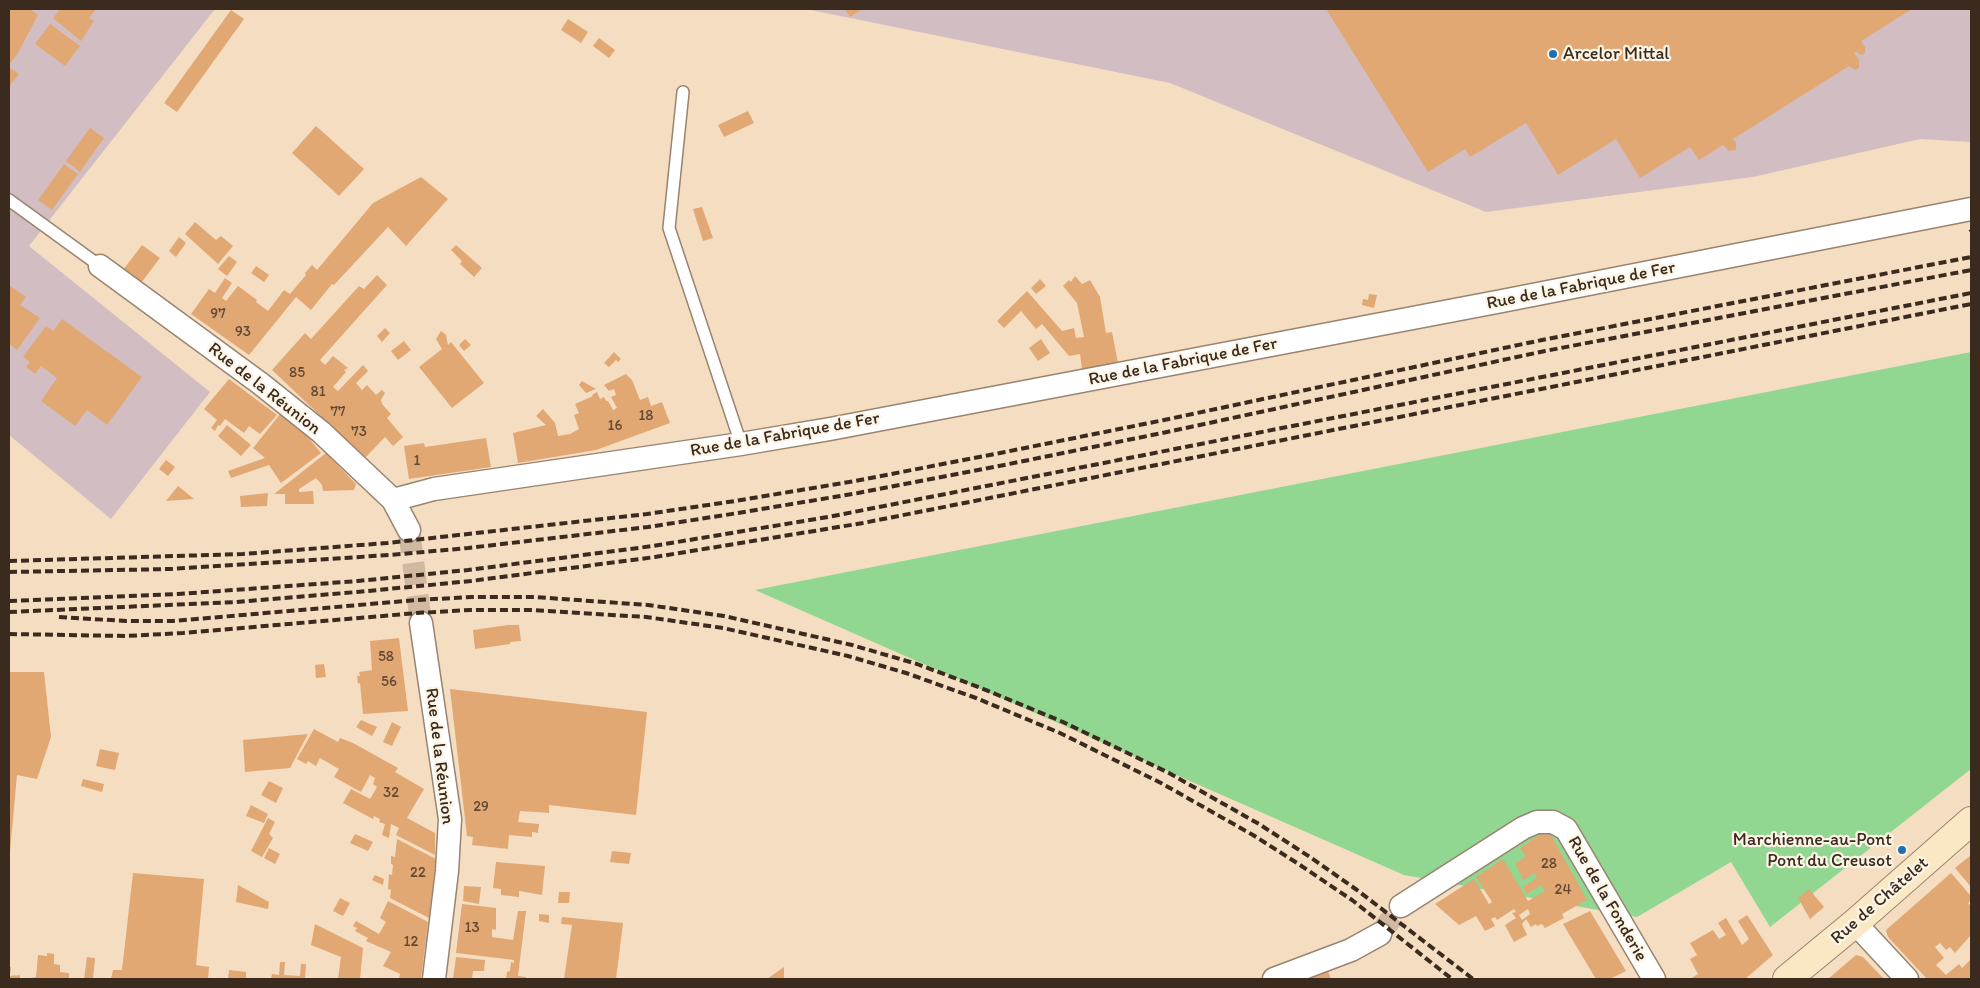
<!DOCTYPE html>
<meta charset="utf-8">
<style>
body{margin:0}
#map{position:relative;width:1980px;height:988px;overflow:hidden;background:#f5ddc1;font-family:Itim,sans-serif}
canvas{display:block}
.frame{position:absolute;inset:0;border:10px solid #3b2a1e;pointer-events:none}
</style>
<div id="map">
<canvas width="1980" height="988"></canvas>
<div class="frame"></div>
</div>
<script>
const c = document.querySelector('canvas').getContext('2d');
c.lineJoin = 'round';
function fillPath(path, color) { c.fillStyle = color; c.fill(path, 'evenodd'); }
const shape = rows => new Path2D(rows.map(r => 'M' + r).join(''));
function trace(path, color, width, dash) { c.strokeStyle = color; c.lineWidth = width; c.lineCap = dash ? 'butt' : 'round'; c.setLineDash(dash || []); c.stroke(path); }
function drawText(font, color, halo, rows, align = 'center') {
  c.font = font + ' Itim,sans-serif'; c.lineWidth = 4.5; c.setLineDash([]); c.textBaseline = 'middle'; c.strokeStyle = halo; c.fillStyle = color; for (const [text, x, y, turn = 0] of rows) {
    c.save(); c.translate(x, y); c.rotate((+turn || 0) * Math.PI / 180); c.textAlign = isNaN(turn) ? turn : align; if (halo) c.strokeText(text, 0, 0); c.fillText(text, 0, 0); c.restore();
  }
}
const industrial = shape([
 [9,9,215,9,29,246,210,392,111,519,9,435],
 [806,9,1971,9,1971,142,1920,139,1753,177,1486,212,1170,83]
]);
const green = shape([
 [1971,352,1971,769,1770,927,1731,862,1637,917,1404,875,755,590]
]);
const building = shape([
 [9,9,30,9,38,15,18,53,9,65],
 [60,9,96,9,89,18,94,21,81,41,53,18],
 [845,9,862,9,850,17],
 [1326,9,1912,9,1861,41,1865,47,1865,53,1862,55,1856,52,1854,53,1859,60,1859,68,1855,70,1849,66,1733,139,1736,143,1736,150,1729,151,1723,145,1699,160,1690,147,1640,178,1616,139,1558,175,1526,123,1470,157,1465,149,1428,172],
 [231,10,244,19,177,112,164,103],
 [568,19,588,32,581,43,561,30],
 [50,24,80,46,65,66,35,44],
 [599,38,615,50,609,58,593,46],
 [9,67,19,74,9,87],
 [748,111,754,123,724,137,718,125],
 [316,126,364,169,339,196,292,153],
 [90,128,104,138,80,172,66,161],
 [64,164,78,174,52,210,38,200],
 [421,177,448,199,406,246,388,227,334,285,332,284,311,310,296,297,249,355,191,314,209,289,215,293,225,278,232,283,222,298,226,301,238,286,257,300,256,302,268,311,284,290,290,294,306,275,305,273,312,265,317,270,373,203],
 [702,207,713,238,703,241,693,209],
 [195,222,216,240,221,236,233,246,218,264,185,234],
 [179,237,186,243,176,257,169,251],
 [142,245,160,258,141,283,123,270],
 [456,245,482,268,474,277,460,264,462,261,451,250],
 [229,256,237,262,227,276,218,269],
 [256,266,269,275,264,282,251,273],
 [377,275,387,285,320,360,325,365,333,356,348,368,344,370,346,372,333,387,338,391,363,365,368,371,356,383,362,390,367,385,376,395,382,390,385,393,381,400,382,404,391,414,387,418,403,437,393,446,385,437,365,458,272,370,305,333,311,339,359,286,364,289],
 [1075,276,1082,284,1090,280,1100,297,1106,333,1112,332,1118,363,1082,369,1080,354,1069,356,1042,324,1036,329,1021,311,1004,328,997,321,1027,291,1062,331,1074,328,1076,338,1084,337,1077,303,1063,286,1069,280,1071,282],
 [1040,279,1046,286,1036,294,1031,288],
 [9,285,26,297,20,305,40,318,17,350,9,344],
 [1369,294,1377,295,1374,308,1362,305,1363,299,1368,300],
 [62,319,142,377,107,425,87,410,75,426,41,401,57,378,41,366,35,374,26,367,30,362,23,357,46,326,53,331],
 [385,328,390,333,382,342,377,336],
 [441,331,446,335,448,345,451,342,484,383,452,408,419,367,442,349,436,339],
 [465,339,471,345,464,351,459,345],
 [1041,339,1050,353,1038,361,1029,348],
 [404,341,411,350,398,360,391,351],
 [614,352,621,359,618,362,616,360,609,367,604,363],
 [626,374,632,380,640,400,648,397,651,406,662,402,670,423,596,450,518,463,513,433,546,425,536,416,543,409,555,423,558,436,570,434,579,429,574,415,579,413,575,404,593,396,592,395,597,392,600,399,604,397,606,401,608,401,613,410,617,408,611,397,616,395,614,389,609,391,604,385],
 [229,379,277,415,260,434,249,426,244,433,225,419,220,426,218,425,215,431,211,428,217,420,204,409],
 [582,381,596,389,586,393,579,385],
 [281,413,304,432,321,453,281,483,269,465,231,478,228,471,265,458,253,448],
 [227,425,251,445,241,456,218,436],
 [486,438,491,467,409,479,404,446,424,443,425,447],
 [326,453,356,484,354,490,323,491,322,485,316,478,299,489,299,492,313,491,314,504,285,504,285,494,274,494],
 [166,460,175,467,168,476,159,469],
 [178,486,194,499,166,501],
 [268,493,267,506,241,507,240,496],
 [508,625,519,625,521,641,510,642,510,644,475,649,473,630],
 [399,638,408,711,363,714,360,683,358,684,357,676,360,676,359,672,372,670,370,641],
 [324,664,326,677,316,678,315,665],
 [9,672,44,672,51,737,37,779,17,775,10,852],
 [450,689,647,712,636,815,549,805,549,813,520,811,518,822,539,824,538,833,532,832,532,837,509,835,508,849,472,845,473,837,467,836],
 [361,720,377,727,372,736,356,727],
 [392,722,401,727,392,746,383,742],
 [314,729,338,742,340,738,353,743,398,768,395,772,424,789,407,818,435,833,435,855,396,835,399,828,391,824,389,838,382,835,385,824,379,822,380,819,374,816,373,819,343,803,351,789,370,799,377,787,373,784,375,778,370,775,361,792,334,777,339,769,320,758,316,766,308,761,306,764,297,759],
 [308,734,290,768,245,772,243,740],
 [100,749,119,753,115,770,96,766],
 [83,779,104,784,102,792,81,786],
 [269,781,283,788,276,803,261,795],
 [251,805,268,814,264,823,246,816],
 [268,818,275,822,269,834,273,838,262,857,251,851],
 [1542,833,1551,835,1587,900,1562,914,1564,918,1545,928,1542,924,1537,926,1536,924,1531,927,1526,919,1522,924,1527,935,1514,942,1505,925,1516,918,1512,913,1516,912,1514,909,1497,920,1495,917,1491,919,1495,926,1485,931,1476,916,1459,925,1435,904,1474,879,1489,904,1492,902,1476,877,1503,859,1528,901,1545,891,1541,885,1527,894,1523,887,1537,878,1535,873,1523,880,1515,863,1526,857,1520,848],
 [1528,909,1530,914,1522,920,1519,915],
 [355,834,373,842,368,851,350,843],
 [397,839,436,859,429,918,390,898,391,890,388,889,389,874,392,875,393,865,391,864,391,856,395,857],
 [269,848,280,854,275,864,264,858],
 [612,851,631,853,629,864,610,862],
 [1971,855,1971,887,1955,868],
 [496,862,545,866,542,895,519,891,519,897,501,895,501,889,493,888],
 [133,873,204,879,196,965,209,967,208,979,111,979,113,970,122,970],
 [1951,873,1971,896,1971,900,1968,903,1971,906,1971,935,1955,953,1950,947,1946,950,1940,943,1935,947,1944,958,1936,965,1946,975,1959,964,1962,968,1971,959,1971,979,1927,979,1888,937,1886,930],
 [375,875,384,879,383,885,372,880],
 [238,885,269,902,268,909,236,902],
 [464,886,481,887,479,904,463,901],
 [1809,889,1824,907,1810,919,1798,898],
 [559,892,570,892,569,903,558,903],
 [340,898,350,903,343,916,333,911],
 [388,901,428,922,421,979,399,979,400,974,383,966,391,952,366,941,368,938,355,931,357,928,353,926,356,921,379,934,386,922,380,918],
 [462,904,496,908,496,930,492,929,492,937,513,940,518,911,526,911,518,976,526,977,526,979,506,979,507,972,510,971,511,962,514,963,514,960,456,953],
 [1590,911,1626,971,1610,979,1596,979,1563,924],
 [539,914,549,915,549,923,539,921],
 [1747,915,1773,955,1745,979,1690,979,1698,974,1690,959,1697,955,1690,943,1713,930,1719,939,1726,935,1718,923,1726,918,1742,945,1749,939,1738,921],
 [562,917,623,923,616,979,564,979,572,925,561,924],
 [315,924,363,948,360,979,338,979,341,957,311,945],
 [47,953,54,954,54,964,60,965,60,972,69,973,69,979,28,979,36,977,38,955,47,956],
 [1856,955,1863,957,1884,979,1828,979],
 [87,957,95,958,93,979,84,979],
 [456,957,485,960,484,971,473,971,472,979,453,979],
 [280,962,285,962,284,975,300,976,301,964,306,964,305,979,271,979,272,974,279,975],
 [9,967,11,967,10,976,20,975,20,979,9,979],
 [784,967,784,979,767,979],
 [229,970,246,972,246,979,228,979],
 [1328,971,1331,979,1310,979]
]);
const streetTunnel = shape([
 [409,530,421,623],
 [1380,934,1401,906]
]);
const lane = shape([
 [683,92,669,228,741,444],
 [9,200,100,266]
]);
const street = shape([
 [100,266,261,384,321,432,393,500,409,530],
 [393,500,434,489,741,444,830,429,1502,301,1971,209],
 [421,623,450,819,447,871,434,979],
 [1401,906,1523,828,1537,822,1553,822,1566,829,1654,979],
 [1855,923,1907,979],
 [1274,979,1351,950,1380,934]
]);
const secondary = shape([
 [1787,979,1855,923,1971,821]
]);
const rail = shape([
 [1970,232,1971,231],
 [9,561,243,554,387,543,647,514,735,501,855,481,1005,452,1164,420,1542,340,1971,257],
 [9,572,171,569,390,555,468,548,648,527,738,513,858,493,1009,464,1167,432,1545,351,1971,270],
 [9,601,178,594,358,581,468,570,653,546,828,517,1971,293],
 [9,612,236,602,357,592,471,581,655,557,863,523,1971,304],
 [59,617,126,621,173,621,417,600,472,597,534,597,648,605,724,616,852,645,917,664,981,688,1063,722,1169,773,1259,824,1310,857,1357,890,1473,979],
 [9,634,125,636,183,633,417,613,470,610,532,610,646,617,723,628,848,656,906,673,976,698,1060,733,1161,783,1253,835,1297,863,1352,900,1452,979]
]);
const markers = [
 [1553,54,5,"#1f6fb2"],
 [1902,850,5,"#1f6fb2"]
];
const numberNames = [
 ["97",218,314],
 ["93",243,332],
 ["85",297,373],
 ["81",318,392],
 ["77",338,412],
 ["18",646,416],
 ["16",615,426],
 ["73",359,432],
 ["1",417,461],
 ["58",386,657],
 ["56",389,682],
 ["32",391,793],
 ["29",481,807],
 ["28",1549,864],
 ["22",418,873],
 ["24",1563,890],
 ["13",472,928],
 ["12",411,942]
];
const poiNames = [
 ["Arcelor Mittal",1563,54],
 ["Marchienne-au-Pont",1892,840,"right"],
 ["Pont du Creusot",1892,861,"right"]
];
const streetNames = [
 ["Rue de la Fabrique de Fer",1581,286,-11],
 ["Rue de la Fabrique de Fer",1183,362,-11],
 ["Rue de la Réunion",264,389,38],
 ["Rue de la Fabrique de Fer",785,435,-10],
 ["Rue de la Réunion",439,756,83],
 ["Rue de la Fonderie",1607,899,60],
 ["Rue de Châtelet",1880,901,-41]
];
fillPath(industrial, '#d2bec2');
fillPath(green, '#91d791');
fillPath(building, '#e1a874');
trace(streetTunnel, '#d0b9a0', 22, [22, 11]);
trace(lane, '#988470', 14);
trace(street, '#988470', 25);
trace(secondary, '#988470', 30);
trace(lane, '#fff', 11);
trace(street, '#fff', 22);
trace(secondary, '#fae7c3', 28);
trace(rail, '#3b2a1e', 4, [8, 4]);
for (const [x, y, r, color] of markers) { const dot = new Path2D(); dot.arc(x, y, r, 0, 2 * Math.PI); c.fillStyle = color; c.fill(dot); trace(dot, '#fcf5e5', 2); }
drawText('15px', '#644a34', null, numberNames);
drawText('18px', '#3b2a1e', '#fcf5e5', poiNames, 'left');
drawText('18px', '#3b2a1e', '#fcf5e5', streetNames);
</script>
